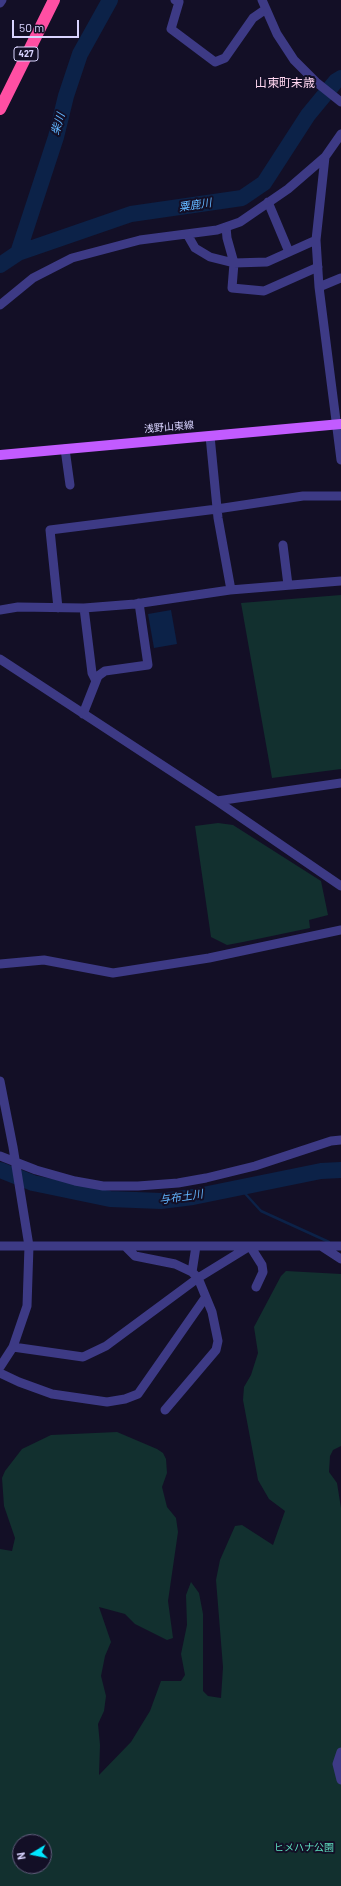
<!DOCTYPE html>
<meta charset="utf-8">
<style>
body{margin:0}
#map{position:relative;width:341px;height:1886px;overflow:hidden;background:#130f26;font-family:Barlow,sans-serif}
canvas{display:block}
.north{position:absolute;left:12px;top:1834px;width:40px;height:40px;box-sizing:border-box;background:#130f26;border:1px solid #625e7d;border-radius:50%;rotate:260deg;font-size:11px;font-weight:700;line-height:16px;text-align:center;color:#d9d4ff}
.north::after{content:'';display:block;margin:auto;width:14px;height:18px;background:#00e5ff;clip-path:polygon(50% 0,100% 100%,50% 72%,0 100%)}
.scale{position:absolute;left:12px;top:20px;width:67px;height:18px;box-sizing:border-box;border:2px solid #d9d4ff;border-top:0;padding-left:5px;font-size:12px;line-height:14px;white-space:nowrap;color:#d9d4ff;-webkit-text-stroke:3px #130f26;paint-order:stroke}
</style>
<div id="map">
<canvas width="341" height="1886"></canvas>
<div class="north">N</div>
<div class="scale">50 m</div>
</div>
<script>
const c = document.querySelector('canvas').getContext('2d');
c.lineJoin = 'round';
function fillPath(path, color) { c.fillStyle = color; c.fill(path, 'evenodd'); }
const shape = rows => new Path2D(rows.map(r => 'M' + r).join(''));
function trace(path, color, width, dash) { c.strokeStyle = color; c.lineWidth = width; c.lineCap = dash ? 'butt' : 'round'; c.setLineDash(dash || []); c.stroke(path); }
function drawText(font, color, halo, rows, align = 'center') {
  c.font = font + ' Barlow,"Noto Sans JP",sans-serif'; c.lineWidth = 4; c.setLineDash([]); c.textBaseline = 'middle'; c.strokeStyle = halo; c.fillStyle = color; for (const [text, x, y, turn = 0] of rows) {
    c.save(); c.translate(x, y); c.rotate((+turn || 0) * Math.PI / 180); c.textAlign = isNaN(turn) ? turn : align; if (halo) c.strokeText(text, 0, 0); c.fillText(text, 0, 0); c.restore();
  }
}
const green = shape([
 [341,595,341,769,272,778,241,603],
 [218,823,233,825,321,881,328,915,309,920,310,928,243,942,227,945,211,937,195,826],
 [286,1271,341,1274,341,1446,333,1450,330,1456,329,1472,337,1483,341,1508,341,1886,0,1886,0,1549,12,1551,15,1538,4,1506,2,1478,5,1471,22,1449,51,1435,117,1432,157,1449,163,1453,166,1459,167,1473,162,1487,167,1507,176,1518,178,1532,168,1601,173,1638,167,1640,135,1624,125,1614,99,1607,111,1642,105,1656,101,1676,106,1696,104,1711,98,1724,100,1745,99,1775,131,1742,150,1711,161,1681,181,1681,185,1675,181,1654,187,1625,186,1595,191,1582,199,1593,203,1614,203,1691,208,1696,221,1698,223,1667,216,1580,220,1560,235,1526,242,1525,273,1545,285,1511,269,1499,258,1480,243,1400,244,1387,251,1375,258,1353,254,1327,281,1276],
 [20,1842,44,1842,44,1866,20,1866]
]);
const water = shape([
 [171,610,177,644,154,648,148,614]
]);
const stream = shape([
 [240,1188,261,1211,329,1242]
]);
const river = shape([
 [18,253,56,137,66,96,80,54,110,0],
 [0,265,18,253,131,214,242,198,264,183,308,115,336,81,341,78],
 [0,1170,33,1183,110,1199,161,1201,193,1197,321,1171,341,1170]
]);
const minor = shape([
 [175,0,179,2,171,29,215,62,225,58,253,18,266,9],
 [262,0,277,34,294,60,316,82,341,102],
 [0,3,2,0],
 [325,157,316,240,319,287,341,460],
 [268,202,289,252],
 [226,227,227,238,234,263,232,288,264,291,318,267],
 [187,234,195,248,210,257,234,263,267,262,316,240],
 [319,287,341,278],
 [0,305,33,278,72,258,140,240,217,230,240,222,288,189,325,157,341,134],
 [210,436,218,518,231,590],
 [65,449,70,485],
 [283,545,288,585],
 [58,608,50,530,217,509,303,496,341,496],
 [84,608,92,673,96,681],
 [0,610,18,607,84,608,135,604,230,590,341,581],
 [0,659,217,801,341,886],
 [83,714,98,676,105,671,148,665,139,603],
 [217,801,341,783],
 [0,964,44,960,113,973,209,958,341,930],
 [0,1081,13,1147,29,1246,27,1306,13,1347,0,1367],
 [0,1156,36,1170,75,1181,103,1186,138,1186,178,1183,206,1178,255,1166,331,1141,341,1140],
 [0,1246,341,1246],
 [125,1246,135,1256,175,1264,192,1272,198,1278,212,1312,218,1341,216,1350,165,1410],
 [321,1246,341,1259],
 [192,1272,196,1246],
 [13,1347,83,1357,106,1346,198,1278,250,1246,262,1265,263,1272,256,1287],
 [0,1373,19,1382,52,1394,107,1402,125,1399,138,1394,205,1298],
 [341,1752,337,1764,341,1780]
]);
const major = shape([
 [0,455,341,424]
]);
const highway = shape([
 [0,109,54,0]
]);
const shields = [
 [26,54,24]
];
const shieldNames = [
 ["427",26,54]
];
const streetNames = [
 ["浅野山東線",169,427,-5]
];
const parkNames = [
 ["ヒメハナ公園",304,1848]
];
const waterNames = [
 ["柴川",58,124,-73],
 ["粟鹿川",195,205,-8],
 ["与布土川",181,1197,-8]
];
const quarterNames = [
 ["山東町末歳",285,83]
];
fillPath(green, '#12302f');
fillPath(water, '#0c2248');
trace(stream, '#0c2248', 2.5);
trace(river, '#0c2248', 16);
trace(minor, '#3d3a85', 9);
trace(major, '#c25bff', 10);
trace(highway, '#ff4fa3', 12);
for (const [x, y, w] of shields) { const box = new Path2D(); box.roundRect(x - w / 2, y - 7, w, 14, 3); c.fillStyle = '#130f26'; c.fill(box); trace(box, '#d9d4ff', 1); }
drawText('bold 9px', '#d9d4ff', null, shieldNames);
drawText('10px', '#d9d4ff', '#130f26', streetNames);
drawText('10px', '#5fe0c0', '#130f26', parkNames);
drawText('italic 11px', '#62b6ff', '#130f26', waterNames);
drawText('12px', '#ffd6f0', '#130f26', quarterNames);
</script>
